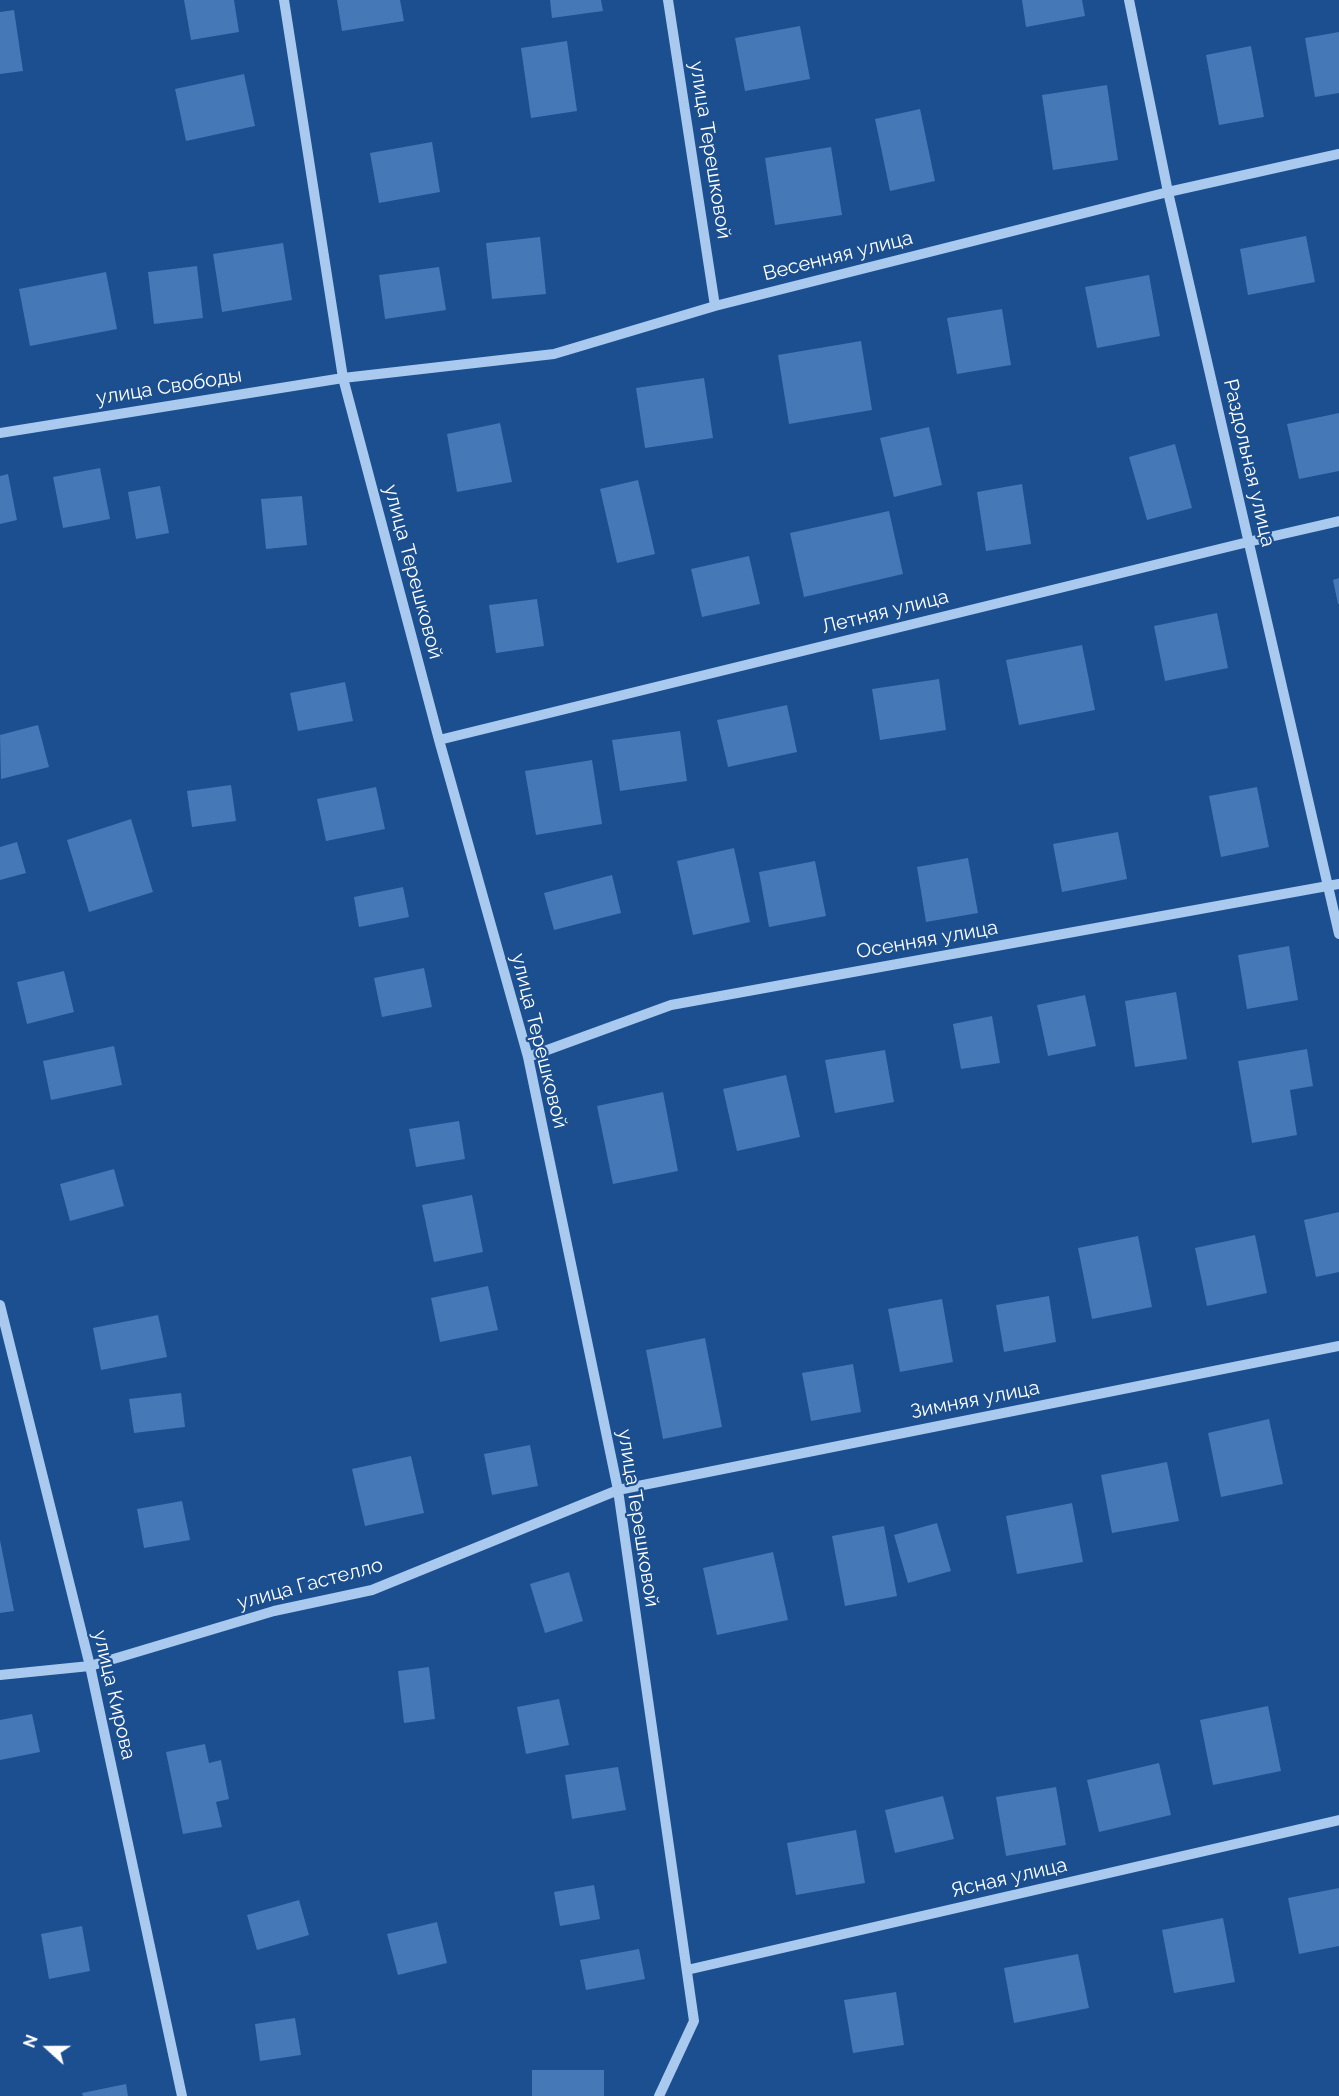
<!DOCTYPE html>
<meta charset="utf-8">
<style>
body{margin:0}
#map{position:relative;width:1339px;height:2096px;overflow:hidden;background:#1b4f8f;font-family:Raleway,sans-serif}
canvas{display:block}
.north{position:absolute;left:18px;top:2018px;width:60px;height:60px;-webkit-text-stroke:4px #1b4f8f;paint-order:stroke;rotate:291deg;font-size:16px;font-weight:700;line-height:24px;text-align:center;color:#fff}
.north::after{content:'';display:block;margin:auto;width:21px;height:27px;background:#fff;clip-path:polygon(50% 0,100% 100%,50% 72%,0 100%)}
</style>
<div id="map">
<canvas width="1339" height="2096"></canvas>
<div class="north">N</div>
</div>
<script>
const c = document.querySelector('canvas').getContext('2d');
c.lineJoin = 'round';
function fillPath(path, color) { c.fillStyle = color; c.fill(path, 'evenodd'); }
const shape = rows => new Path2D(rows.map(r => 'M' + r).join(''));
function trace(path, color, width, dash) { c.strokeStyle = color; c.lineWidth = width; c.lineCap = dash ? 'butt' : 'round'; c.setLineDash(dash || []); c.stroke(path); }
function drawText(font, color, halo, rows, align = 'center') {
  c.font = font + ' Raleway,sans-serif'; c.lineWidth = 4.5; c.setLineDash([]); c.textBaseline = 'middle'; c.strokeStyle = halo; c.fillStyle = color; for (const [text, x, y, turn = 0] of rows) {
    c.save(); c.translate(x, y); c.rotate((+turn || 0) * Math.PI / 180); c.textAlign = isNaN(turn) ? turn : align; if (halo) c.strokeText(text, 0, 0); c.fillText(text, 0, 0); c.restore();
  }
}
const building = shape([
 [184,0,234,0,239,32,191,40],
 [337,0,400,0,404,21,342,31],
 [550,0,601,0,603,11,552,18],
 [1022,0,1082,0,1085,16,1026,27],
 [14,10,23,71,0,74,0,12],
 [800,26,810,79,745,91,735,38],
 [1339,32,1339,93,1315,97,1305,38],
 [567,41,577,111,531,118,521,48],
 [1251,46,1264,117,1219,125,1206,55],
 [244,74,255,126,186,141,175,89],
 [1107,85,1118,160,1053,170,1042,95],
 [920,109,935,181,890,191,875,119],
 [432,142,440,192,379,203,370,153],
 [831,147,842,215,775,225,765,158],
 [1306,236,1315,282,1248,295,1240,249],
 [540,237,546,294,492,299,486,243],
 [283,243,292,300,222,312,213,254],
 [197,266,203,318,154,324,148,272],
 [439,267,446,310,385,319,379,275],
 [106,272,117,329,30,346,19,289],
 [1149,275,1160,336,1097,348,1085,287],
 [1002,309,1011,365,957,374,947,318],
 [861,341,872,410,789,424,778,355],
 [704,378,713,438,645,448,636,388],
 [1339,413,1339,471,1299,479,1287,424],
 [500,423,512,482,457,492,447,434],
 [929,427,942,485,894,497,880,438],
 [1175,444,1192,508,1147,520,1129,457],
 [100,468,110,519,63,528,53,477],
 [8,474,17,520,0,524,0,476],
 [638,480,655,554,617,563,600,489],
 [1022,484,1031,544,986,551,977,492],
 [160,486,169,533,136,539,128,492],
 [302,496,307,545,266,549,261,499],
 [889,511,903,574,804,597,790,533],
 [749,556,760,604,702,617,691,569],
 [1339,578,1339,604,1338,604,1333,580],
 [537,599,544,646,496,653,489,605],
 [1217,613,1228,668,1165,681,1154,626],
 [1082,645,1095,710,1019,725,1006,660],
 [939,679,946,730,880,740,872,689],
 [345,682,353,721,298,731,290,693],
 [787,705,797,752,728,767,717,720],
 [38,725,49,767,1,779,0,735],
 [680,731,687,781,620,791,612,740],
 [592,760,602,824,536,835,525,771],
 [231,785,236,821,192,827,187,791],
 [376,787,385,829,326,841,317,799],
 [1257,787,1269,847,1221,857,1209,796],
 [131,819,153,892,89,912,67,840],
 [1118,832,1127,879,1062,892,1053,844],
 [17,842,26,873,0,880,0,847],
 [734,848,750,922,693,935,677,861],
 [968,858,978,913,926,922,917,867],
 [815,861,826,916,769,927,759,872],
 [612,875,621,913,554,930,544,893],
 [403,887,409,917,359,927,354,897],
 [1289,946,1298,1000,1247,1009,1238,955],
 [424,968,432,1007,382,1017,374,978],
 [64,971,74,1012,27,1024,17,982],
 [1176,992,1187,1059,1135,1067,1125,1001],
 [1085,995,1096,1046,1048,1056,1037,1005],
 [992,1016,1000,1063,961,1069,953,1024],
 [114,1046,122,1085,51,1100,43,1061],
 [1307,1049,1313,1086,1290,1090,1297,1135,1252,1143,1238,1061],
 [885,1050,894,1102,835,1113,825,1060],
 [786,1075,800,1137,737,1151,723,1089],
 [663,1092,678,1171,613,1184,597,1106],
 [459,1121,465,1159,416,1167,409,1129],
 [114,1169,124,1206,70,1221,60,1184],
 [472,1195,483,1252,434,1262,422,1205],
 [1339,1212,1339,1272,1316,1277,1304,1220],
 [1255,1235,1267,1293,1207,1306,1195,1248],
 [1138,1236,1152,1307,1092,1319,1078,1248],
 [488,1286,498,1330,440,1342,431,1298],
 [1049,1296,1056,1342,1004,1352,996,1305],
 [942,1299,953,1362,900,1372,888,1309],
 [158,1315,167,1357,101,1370,93,1328],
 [705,1338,722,1427,663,1439,646,1350],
 [853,1364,861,1412,811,1421,802,1373],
 [181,1393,185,1427,134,1433,129,1399],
 [1269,1419,1283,1484,1221,1497,1208,1433],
 [530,1445,538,1486,492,1495,484,1454],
 [411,1456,424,1513,365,1526,352,1469],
 [1167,1462,1179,1521,1112,1533,1101,1475],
 [182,1501,190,1540,144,1548,137,1509],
 [1072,1503,1083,1562,1017,1574,1006,1516],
 [937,1523,951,1571,908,1583,894,1535],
 [884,1526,897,1596,845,1606,832,1536],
 [0,1540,14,1611,0,1613],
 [773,1552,788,1620,717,1635,703,1568],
 [569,1572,583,1621,545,1633,530,1584],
 [429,1667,435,1719,404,1723,398,1671],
 [559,1699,569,1745,526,1754,517,1707],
 [1268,1706,1281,1771,1213,1785,1200,1720],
 [32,1714,40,1752,0,1760,0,1720],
 [205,1744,209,1763,221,1760,229,1799,216,1802,222,1827,183,1834,166,1752],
 [1159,1763,1171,1815,1099,1832,1087,1780],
 [618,1767,626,1810,572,1819,565,1775],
 [1056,1787,1066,1845,1006,1856,996,1797],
 [943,1796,954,1839,895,1853,885,1810],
 [856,1830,865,1883,796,1895,787,1843],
 [594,1885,600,1919,560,1926,554,1892],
 [1339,1888,1339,1946,1299,1954,1288,1898],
 [299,1900,309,1935,257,1950,247,1915],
 [1223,1918,1235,1982,1174,1993,1162,1930],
 [437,1922,447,1963,398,1975,387,1934],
 [82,1926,90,1971,49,1979,41,1934],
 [639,1949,645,1979,586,1990,580,1960],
 [1078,1954,1089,2008,1014,2023,1004,1968],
 [896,1992,904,2045,853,2053,844,2000],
 [295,2018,301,2055,260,2061,255,2024],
 [532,2070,604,2070,604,2096,532,2096],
 [126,2084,128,2096,83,2096,82,2093]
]);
const minor = shape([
 [284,0,343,378,439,740,528,1057,618,1490,694,2021,659,2096],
 [668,0,715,306],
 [1129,0,1168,192,1339,934],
 [0,433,343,378,554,354,715,306,1168,192,1339,154],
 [439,740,1248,542,1339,521],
 [528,1057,671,1005,1339,884],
 [0,1305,90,1666,182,2096],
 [0,1675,90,1666,274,1611,372,1590,618,1490,1339,1346],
 [687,1970,1339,1820]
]);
const streetNames = [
 ["улица Терешковой",710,150,81],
 ["Весенняя улица",838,256,-14],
 ["улица Свободы",169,387,-9],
 ["Раздольная улица",1249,463,77],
 ["улица Терешковой",413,572,75],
 ["Летняя улица",885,612,-14],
 ["Осенняя улица",927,940,-10],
 ["улица Терешковой",539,1041,76],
 ["Зимняя улица",975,1400,-11],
 ["улица Терешковой",638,1518,81],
 ["улица Гастелло",310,1584,-15],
 ["улица Кирова",114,1695,77],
 ["Ясная улица",1009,1878,-13]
];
fillPath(building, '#4478b7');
trace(minor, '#a9c9ee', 10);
drawText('20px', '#fff', '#1b4f8f', streetNames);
</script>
